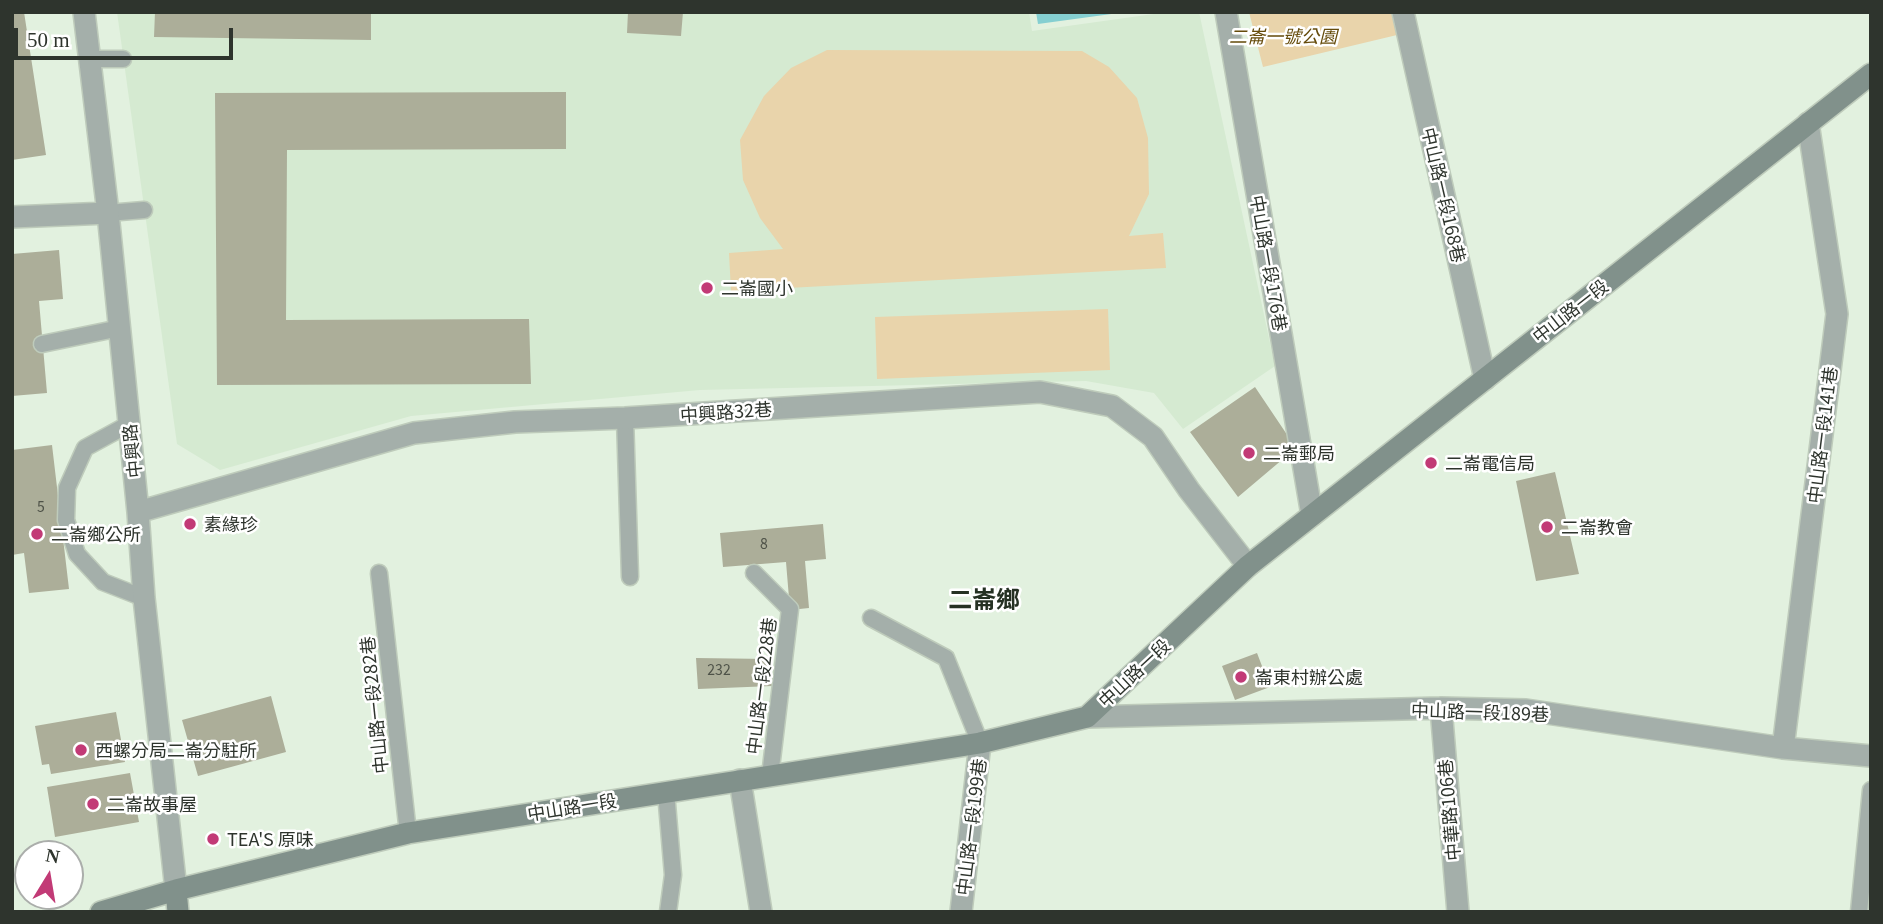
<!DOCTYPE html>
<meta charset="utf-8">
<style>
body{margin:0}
#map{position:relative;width:1883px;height:924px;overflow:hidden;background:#e2f1df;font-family:Georgia,serif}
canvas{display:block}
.frame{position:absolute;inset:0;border:14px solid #2e342d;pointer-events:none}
.north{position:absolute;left:14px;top:840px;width:70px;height:70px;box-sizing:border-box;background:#fff;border:2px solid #abaeab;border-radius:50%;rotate:11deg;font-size:19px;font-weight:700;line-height:28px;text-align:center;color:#2e342d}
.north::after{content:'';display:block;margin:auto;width:24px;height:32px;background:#c23a76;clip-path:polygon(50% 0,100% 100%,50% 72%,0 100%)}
.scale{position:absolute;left:14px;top:28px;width:219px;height:32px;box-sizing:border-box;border:4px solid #2e342d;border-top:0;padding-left:9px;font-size:21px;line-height:24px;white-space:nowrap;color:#2e342d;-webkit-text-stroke:5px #fff;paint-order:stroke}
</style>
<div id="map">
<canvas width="1883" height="924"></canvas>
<div class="frame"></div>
<div class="north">N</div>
<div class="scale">50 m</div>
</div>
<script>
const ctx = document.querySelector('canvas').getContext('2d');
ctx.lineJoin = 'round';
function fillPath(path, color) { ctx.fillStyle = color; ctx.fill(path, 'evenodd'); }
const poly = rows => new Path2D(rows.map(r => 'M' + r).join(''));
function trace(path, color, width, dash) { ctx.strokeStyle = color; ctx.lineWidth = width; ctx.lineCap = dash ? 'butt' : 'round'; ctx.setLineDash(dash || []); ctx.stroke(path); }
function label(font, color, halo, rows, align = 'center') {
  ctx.font = font + ' Georgia,"Noto Sans TC",serif'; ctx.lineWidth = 5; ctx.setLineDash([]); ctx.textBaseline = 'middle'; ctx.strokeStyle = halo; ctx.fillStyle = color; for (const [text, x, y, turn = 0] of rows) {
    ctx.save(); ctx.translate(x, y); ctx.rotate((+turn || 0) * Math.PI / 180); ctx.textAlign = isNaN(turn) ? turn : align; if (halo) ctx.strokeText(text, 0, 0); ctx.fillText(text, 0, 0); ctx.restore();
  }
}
fillPath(poly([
 [117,12,1029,12,1032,31,1168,12,1199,12,1275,366,1183,429,1154,393,1086,381,700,390,411,416,220,470,177,444]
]), '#d5ead1');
fillPath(poly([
 [1249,12,1391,12,1397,35,1263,67],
 [827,50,1082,51,1109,67,1137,98,1148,138,1149,194,1129,236,1163,233,1166,268,731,291,729,253,783,249,760,218,743,180,740,140,764,96,791,68],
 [1108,309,1110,370,877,379,875,317]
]), '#e9d4ab');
fillPath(poly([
 [1036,12,1126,12,1038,24]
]), '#85cfd1');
fillPath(poly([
 [12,12,24,12,46,155,12,160],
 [155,12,371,12,371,40,154,37],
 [628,12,683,12,681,36,627,33],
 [566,92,566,149,287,150,286,320,529,319,531,384,217,385,215,93],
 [59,250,63,299,39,301,47,393,12,396,12,254],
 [1255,387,1296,448,1238,497,1190,432],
 [52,445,69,589,29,593,24,553,12,555,12,450],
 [1555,472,1579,574,1536,581,1516,481],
 [823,524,826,559,805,561,809,608,790,610,786,562,723,567,720,533],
 [1257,653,1270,687,1235,700,1222,666],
 [696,658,769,659,772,686,698,689],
 [271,696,286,752,198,776,182,720],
 [116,712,125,762,51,774,49,764,42,765,35,726],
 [130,773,139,822,55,837,47,787]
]), '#acae99');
const lane = poly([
 [89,59,123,59],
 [108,213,144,210],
 [42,344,120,328],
 [625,418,630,577],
 [129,424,85,448,67,488,66,520,77,554,103,582,144,598],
 [379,573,408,833],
 [754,573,790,609,770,776],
 [871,618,946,658,980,743],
 [666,792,673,875,668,912],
 [1859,912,1871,790]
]);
const street = poly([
 [84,12,108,213,138,512,144,598,176,890],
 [1226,12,1312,515],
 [1403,12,1485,379],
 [12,217,108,213],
 [138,512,414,433,515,422,625,418,1040,392,1112,406,1153,437,1189,490,1248,566],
 [1441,708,1458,912],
 [1087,717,1441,708,1526,710,1783,748,1871,756],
 [1783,748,1837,314,1808,123],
 [740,780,761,912],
 [961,912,980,743]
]);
const secondary = poly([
 [176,890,178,912],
 [101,912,176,890,408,833,980,743,1087,717,1248,566,1871,74]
]);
trace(lane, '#becbbb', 19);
trace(street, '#becbbb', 24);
trace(secondary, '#becbbb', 24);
trace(lane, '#a4afaa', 16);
trace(street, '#a4afaa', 21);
trace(secondary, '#81918b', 21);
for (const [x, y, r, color] of [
 [707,288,7,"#c23a76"],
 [1249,453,7,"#c23a76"],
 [1431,463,7,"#c23a76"],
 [190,524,7,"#c23a76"],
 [1547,527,7,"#c23a76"],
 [37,534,7,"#c23a76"],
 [1241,677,7,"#c23a76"],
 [81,750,7,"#c23a76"],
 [93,804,7,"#c23a76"],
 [213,839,7,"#c23a76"]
]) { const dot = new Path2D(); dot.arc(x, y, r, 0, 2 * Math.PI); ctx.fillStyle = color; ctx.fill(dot); trace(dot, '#fff', 2.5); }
label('14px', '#4e5248', null, [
 ["5",41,507],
 ["8",764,544],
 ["232",719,670]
]);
label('italic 18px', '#654b0b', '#fff', [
 ["二崙一號公園",1283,36]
]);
label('18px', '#2e342d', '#fff', [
 ["中山路一段168巷",1444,195,77],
 ["中山路一段176巷",1269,263,80],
 ["中山路一段",1570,311,-38],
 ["中興路32巷",726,412,-4],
 ["中山路一段141巷",1822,435,-83],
 ["中興路",132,451,-96],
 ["中山路一段",1134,673,-43],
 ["中山路一段228巷",761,686,-83],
 ["中山路一段282巷",374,705,-96],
 ["中山路一段189巷",1480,712,2],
 ["中山路一段",572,807,-9],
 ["中華路106巷",1449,810,-95],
 ["中山路一段199巷",971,827,-83]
]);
label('18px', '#2e342d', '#fff', [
 ["二崙國小",721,288],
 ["二崙郵局",1263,453],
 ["二崙電信局",1445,463],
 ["素緣珍",204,524],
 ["二崙教會",1561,527],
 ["二崙鄉公所",51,534],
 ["崙東村辦公處",1255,677],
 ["西螺分局二崙分駐所",95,750],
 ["二崙故事屋",107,804],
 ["TEA'S 原味",227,839]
], 'left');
label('bold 24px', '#253123', '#fff', [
 ["二崙鄉",984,599]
]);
</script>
